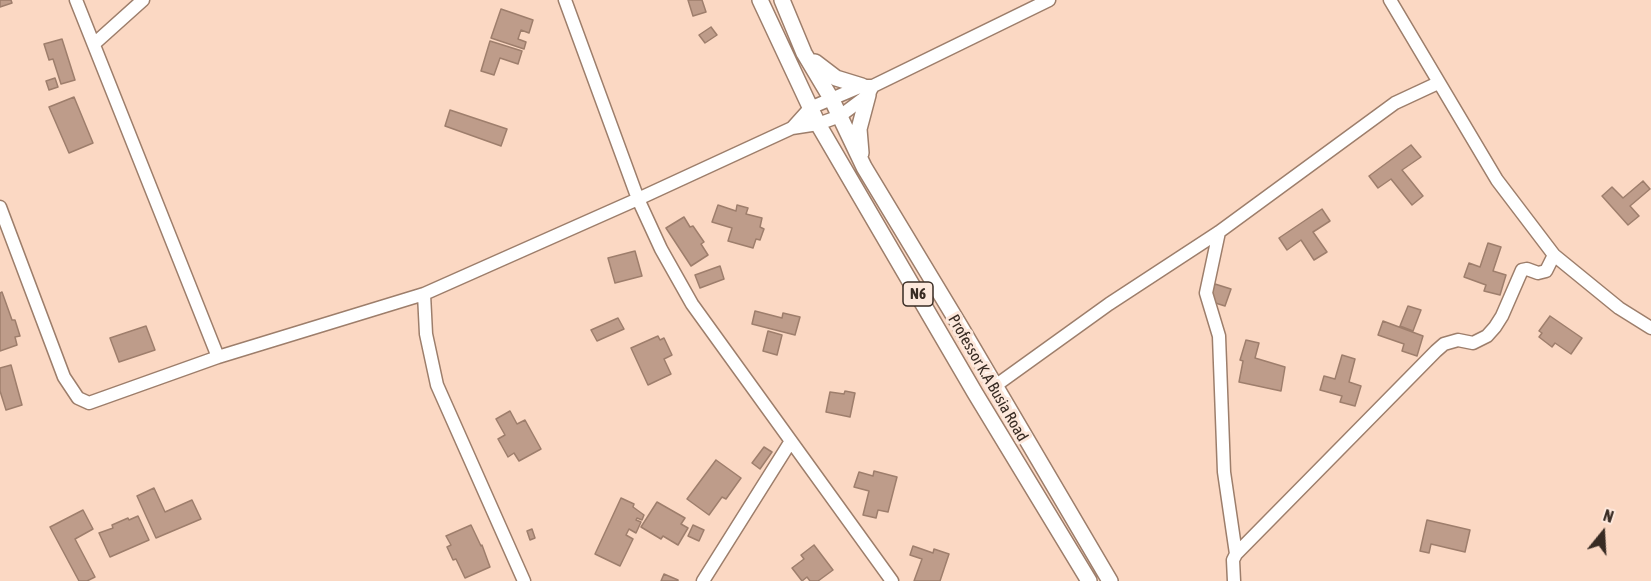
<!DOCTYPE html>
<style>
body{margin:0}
#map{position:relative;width:1651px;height:581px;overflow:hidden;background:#fbd8c3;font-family:"Asap Condensed",sans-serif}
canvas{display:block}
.north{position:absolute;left:1573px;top:503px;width:60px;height:60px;-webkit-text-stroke:4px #fde8dc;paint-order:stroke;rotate:18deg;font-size:16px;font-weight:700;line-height:24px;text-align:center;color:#382b23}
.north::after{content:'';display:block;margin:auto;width:21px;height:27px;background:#382b23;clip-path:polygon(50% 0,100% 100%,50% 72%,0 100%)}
</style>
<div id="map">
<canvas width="1651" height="581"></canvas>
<div class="north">N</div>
</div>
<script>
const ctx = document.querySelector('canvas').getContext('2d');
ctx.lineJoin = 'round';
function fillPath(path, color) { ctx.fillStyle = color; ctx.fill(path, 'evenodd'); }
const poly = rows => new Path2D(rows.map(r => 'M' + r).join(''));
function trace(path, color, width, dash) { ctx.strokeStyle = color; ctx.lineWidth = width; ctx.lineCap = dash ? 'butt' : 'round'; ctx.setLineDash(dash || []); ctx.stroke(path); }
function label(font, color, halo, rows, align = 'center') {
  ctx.font = font + ' "Asap Condensed",sans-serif'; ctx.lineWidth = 6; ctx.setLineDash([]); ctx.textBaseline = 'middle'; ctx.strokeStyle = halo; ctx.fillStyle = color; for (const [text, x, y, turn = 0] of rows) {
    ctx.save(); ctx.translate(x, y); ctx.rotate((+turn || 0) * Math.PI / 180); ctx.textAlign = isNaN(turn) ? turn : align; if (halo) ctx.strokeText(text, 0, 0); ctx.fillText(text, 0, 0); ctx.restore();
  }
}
const building = poly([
 [0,0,11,0,12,3,0,7,0,0],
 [688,0,702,0,706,12,693,16,688,0],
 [501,9,533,20,529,33,521,30,518,39,526,42,524,49,491,38,501,9],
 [711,27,717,35,705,43,699,35,711,27],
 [62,39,75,80,61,84,53,59,49,60,44,44,62,39],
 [490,41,522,51,518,64,500,58,494,75,481,71,490,41],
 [55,78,58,87,49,90,46,81,55,78],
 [74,97,93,143,69,153,49,107,74,97],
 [450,110,507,129,501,146,445,126,450,110],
 [1411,145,1421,157,1402,170,1423,196,1412,205,1391,179,1378,188,1369,176,1411,145],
 [1643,181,1650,189,1630,206,1639,216,1628,225,1602,196,1612,187,1623,198,1643,181],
 [718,205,736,211,737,205,748,208,746,214,762,218,760,227,764,229,760,240,756,239,753,248,728,241,732,228,712,222,718,205],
 [1322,209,1330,221,1313,232,1327,252,1314,260,1301,240,1287,250,1279,238,1322,209],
 [684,217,690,227,693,226,704,242,701,244,708,255,691,266,666,228,684,217],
 [1488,243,1501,247,1493,271,1506,275,1500,295,1484,291,1486,285,1464,277,1469,263,1480,267,1488,243],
 [635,251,642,276,615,283,608,258,635,251],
 [720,266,724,279,700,288,695,275,720,266],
 [1215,284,1231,289,1225,306,1209,301,1215,284],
 [2,292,12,320,15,320,20,336,15,337,17,345,0,351,0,293,2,292],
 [1408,306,1421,310,1413,331,1400,326,1408,306],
 [755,311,782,318,783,313,800,317,795,335,752,324,755,311],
 [1550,316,1582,338,1571,354,1555,343,1552,347,1539,337,1542,333,1539,331,1550,316],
 [618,318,624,329,597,341,591,330,618,318],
 [1383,321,1423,336,1417,356,1402,351,1404,344,1378,335,1383,321],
 [146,326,155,350,119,362,110,338,146,326],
 [768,331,782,335,777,355,763,351,768,331],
 [658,336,660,340,664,338,672,355,664,359,671,374,648,385,631,348,658,336],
 [1246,340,1259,343,1255,358,1285,367,1281,391,1239,382,1243,361,1240,360,1246,340],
 [1342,355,1355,359,1349,382,1361,386,1355,406,1340,402,1342,396,1320,390,1324,376,1335,379,1342,355],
 [11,365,22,405,6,410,0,391,0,368,11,365],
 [845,391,855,393,850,417,826,412,830,392,844,394,845,391],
 [510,411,517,424,525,420,541,449,519,461,514,453,508,457,498,439,505,435,496,419,510,411],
 [764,447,772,452,760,469,752,463,764,447],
 [716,460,741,478,726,499,722,497,709,515,687,499,716,460],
 [874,471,897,477,888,512,878,510,876,518,863,515,869,491,854,487,859,472,873,476,874,471],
 [154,488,165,512,192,500,201,519,156,538,137,496,154,488],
 [621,498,634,504,633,507,644,515,642,520,637,518,636,520,641,522,636,533,629,529,626,535,633,539,620,566,595,554,621,498],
 [657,502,685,518,681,524,688,528,678,545,663,536,661,539,641,527,657,502],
 [83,510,93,529,75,539,95,577,87,581,79,581,50,527,83,510],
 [138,516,149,540,110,557,99,533,113,528,112,525,128,518,129,520,138,516],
 [1427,520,1470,530,1465,552,1431,544,1429,553,1420,551,1427,520],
 [471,525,481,546,482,545,490,567,465,578,456,559,453,560,447,547,451,545,446,536,471,525],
 [693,525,704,530,699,541,688,536,693,525],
 [532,529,535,538,530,540,527,531,532,529],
 [814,545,833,570,818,581,810,581,807,577,802,581,792,568,804,559,801,555,814,545],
 [913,546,933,553,934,549,949,554,940,581,914,581,922,559,910,555,913,546],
 [664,574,678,580,678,581,661,581,664,574]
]);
fillPath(building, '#be9c8a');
trace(building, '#9e7e6c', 1.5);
const minor = poly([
 [76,0,218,357],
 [1390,0,1497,180,1554,255,1619,308,1651,328],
 [94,44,143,0],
 [873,86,868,95,840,116,818,124,792,128,638,199,661,249,692,304,892,581],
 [792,128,810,108,862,86,873,86,1049,0],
 [0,207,64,377,78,398,89,403,218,357,424,294],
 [1219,232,1206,293,1219,336,1224,472,1236,554],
 [995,386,1109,304,1219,232,1395,103,1438,83],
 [524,581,437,385,426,334,424,294,638,199,565,0],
 [703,581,791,441],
 [1234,581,1233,560,1236,554,1436,351,1444,344,1458,340,1473,343,1487,336,1495,327,1502,316,1522,270,1527,269,1538,273,1546,271,1554,255]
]);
const major = poly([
 [760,0,818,124,975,393,1089,581],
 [782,0,804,53,832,100,864,167,960,326,1110,581],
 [815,62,836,78,862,86],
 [861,153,859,129,868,95]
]);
trace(minor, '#9d7e6b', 15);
trace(major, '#9d7e6b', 18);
trace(minor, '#fff', 12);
trace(major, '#fff', 15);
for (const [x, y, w] of [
 [918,294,30]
]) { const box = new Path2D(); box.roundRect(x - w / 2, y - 12, w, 24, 4.5); ctx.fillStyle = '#fde8dc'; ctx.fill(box); trace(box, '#382b23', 1.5); }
label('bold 15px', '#382b23', null, [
 ["N6",918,294]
]);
label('16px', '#382b23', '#fde8dc', [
 ["Professor K.A Busia Road",988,378,60]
]);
</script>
